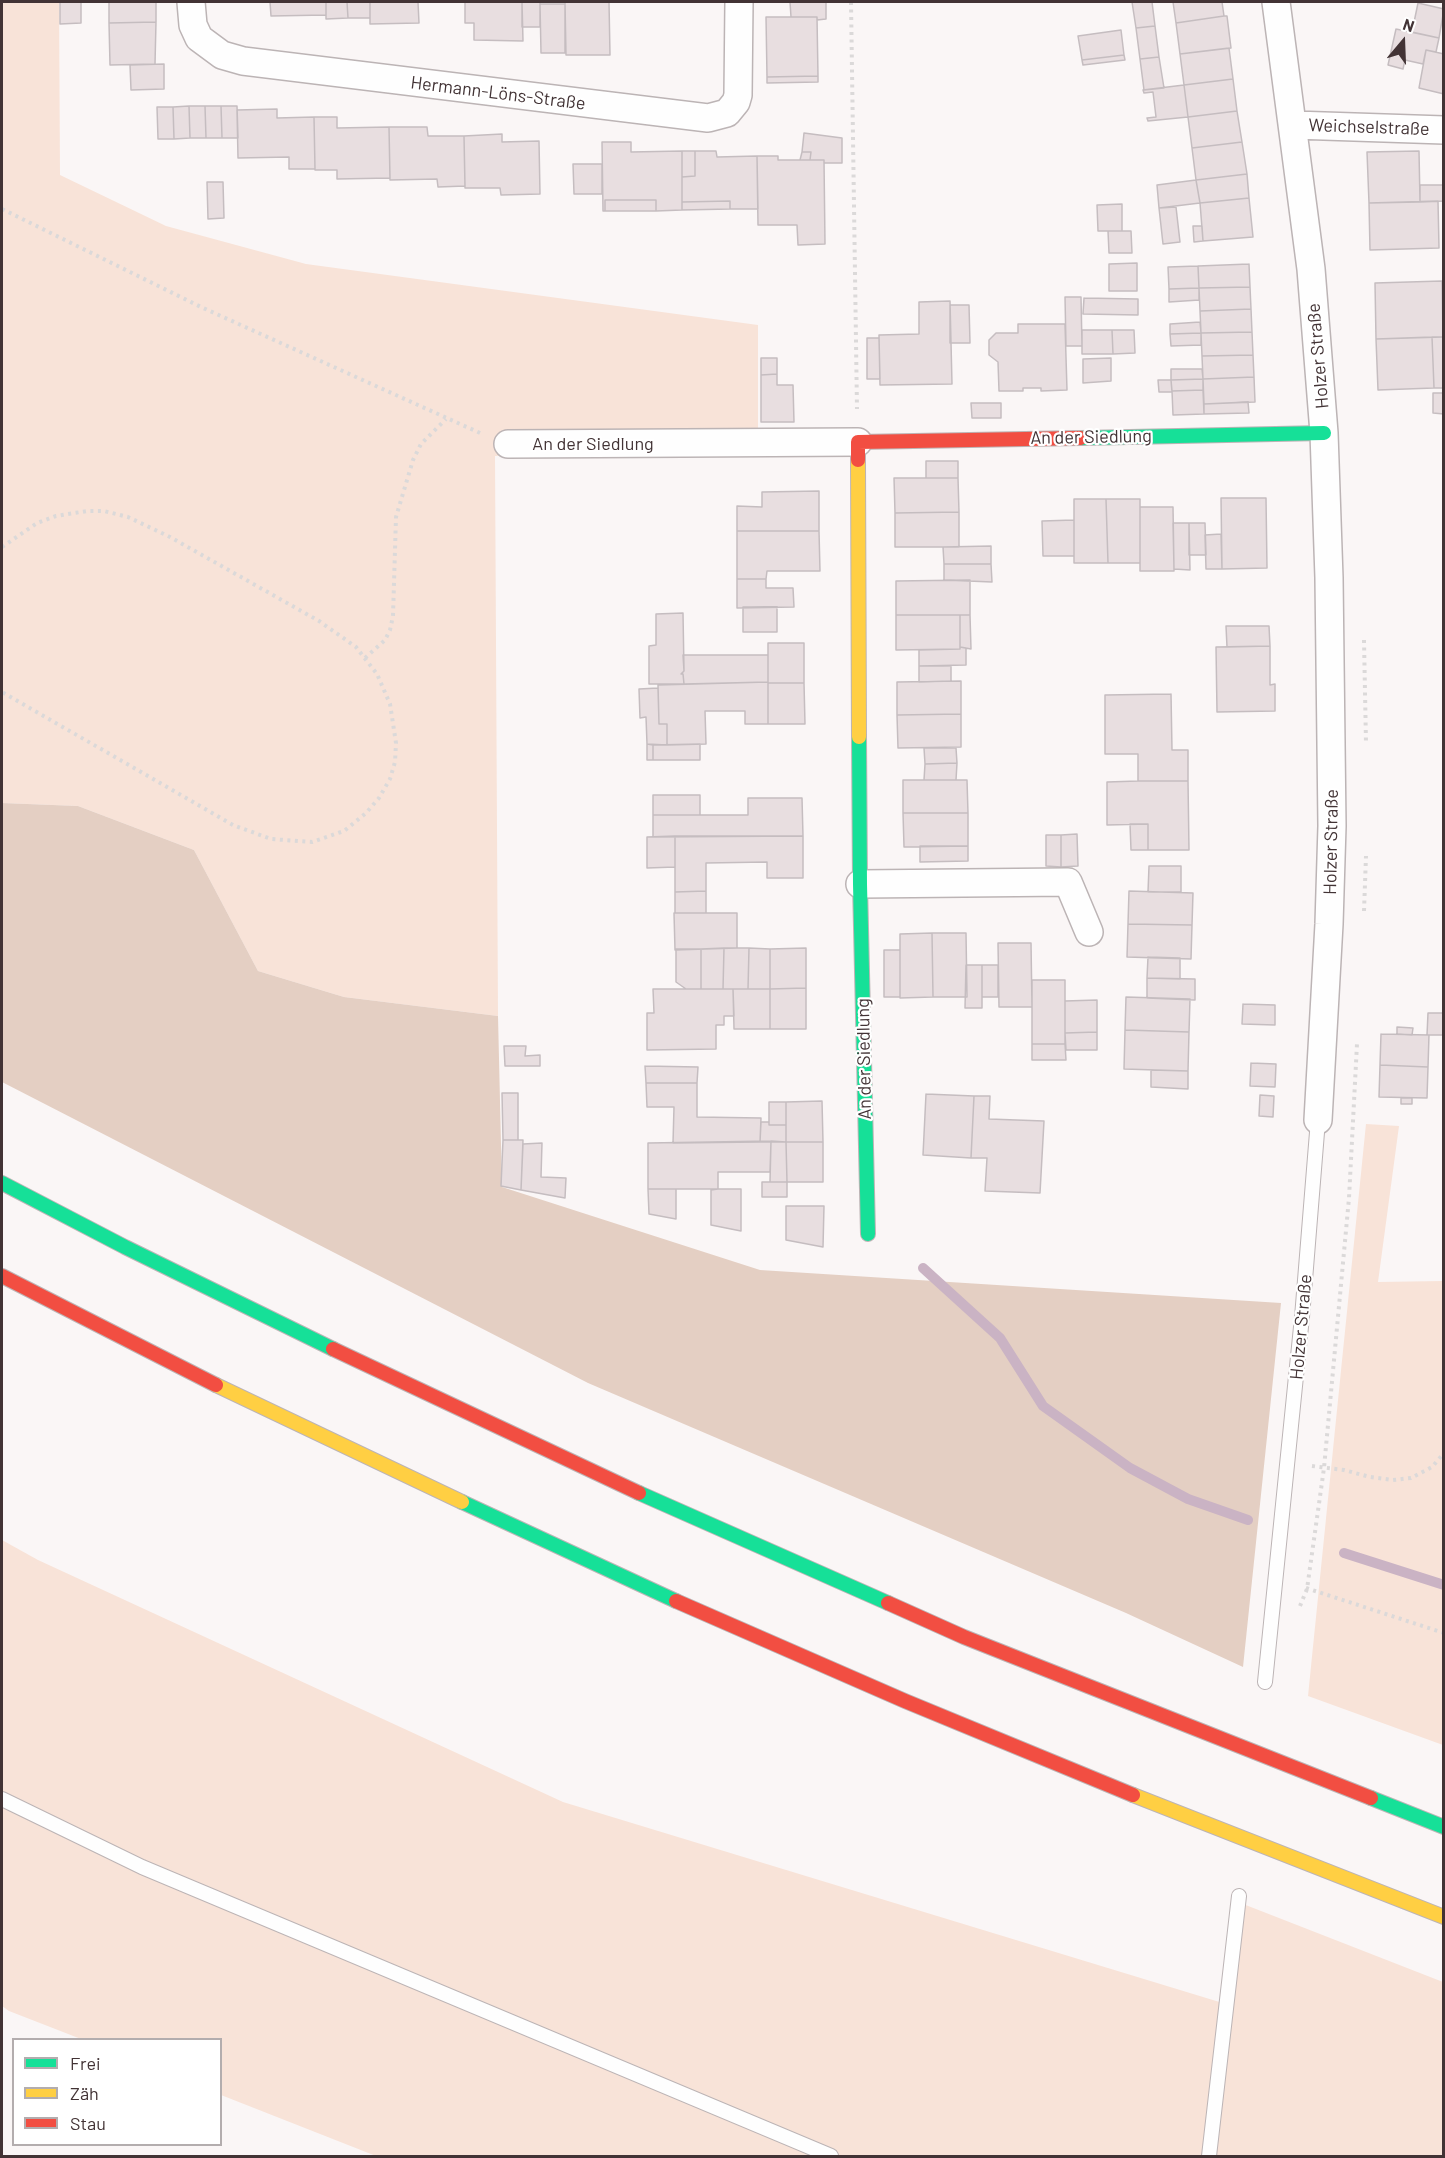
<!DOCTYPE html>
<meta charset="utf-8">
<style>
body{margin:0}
#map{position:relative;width:1445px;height:2158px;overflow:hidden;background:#faf6f6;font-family:Barlow,sans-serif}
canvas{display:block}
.frame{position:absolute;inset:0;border:3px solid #423335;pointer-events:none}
.legend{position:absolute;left:12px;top:2038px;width:210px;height:108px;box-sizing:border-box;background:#fff;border:2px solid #b3adae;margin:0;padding:8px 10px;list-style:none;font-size:18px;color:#423335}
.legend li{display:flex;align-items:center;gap:12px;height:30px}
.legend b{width:30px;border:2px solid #b3adae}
.north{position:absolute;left:1373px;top:12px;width:60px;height:60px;-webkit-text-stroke:4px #fff;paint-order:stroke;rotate:19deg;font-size:16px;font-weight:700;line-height:24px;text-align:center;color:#423335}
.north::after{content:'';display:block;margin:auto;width:21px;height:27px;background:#423335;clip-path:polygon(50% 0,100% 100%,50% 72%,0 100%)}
</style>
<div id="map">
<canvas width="1445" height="2158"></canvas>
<div class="frame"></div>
<ul class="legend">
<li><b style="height:8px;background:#16e098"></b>Frei</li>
<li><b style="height:8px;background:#ffcf43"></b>Zäh</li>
<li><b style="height:8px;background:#f24e42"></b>Stau</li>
</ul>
<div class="north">N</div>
</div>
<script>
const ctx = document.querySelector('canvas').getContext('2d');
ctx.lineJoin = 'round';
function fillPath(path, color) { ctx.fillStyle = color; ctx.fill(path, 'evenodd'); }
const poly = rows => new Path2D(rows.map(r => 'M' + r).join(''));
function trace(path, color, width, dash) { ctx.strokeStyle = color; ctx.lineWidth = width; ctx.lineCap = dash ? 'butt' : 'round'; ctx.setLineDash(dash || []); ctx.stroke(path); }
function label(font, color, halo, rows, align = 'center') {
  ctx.font = font + ' Barlow,sans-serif'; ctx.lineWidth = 4.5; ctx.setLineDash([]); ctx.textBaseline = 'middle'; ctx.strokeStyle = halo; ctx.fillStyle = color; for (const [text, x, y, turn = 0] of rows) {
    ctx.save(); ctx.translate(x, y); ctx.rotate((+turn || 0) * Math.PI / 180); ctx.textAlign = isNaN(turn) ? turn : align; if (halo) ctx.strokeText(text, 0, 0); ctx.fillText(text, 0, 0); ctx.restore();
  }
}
fillPath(poly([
 [2,2,59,2,60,175,166,226,306,264,758,325,758,428,559,432,560,454,495,456,498,1016,344,997,258,971,194,850,78,806,2,803],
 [1366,1124,1399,1126,1378,1282,1443,1281,1443,1745,1308,1696],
 [2,1540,38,1560,563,1802,1226,2004,1238,1902,1443,1982,1443,2156,376,2156,221,2095,220,2040,81,2039,9,2011,2,2006]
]), '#f8e3d8');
fillPath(poly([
 [2,803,78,806,194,850,258,971,344,997,498,1016,502,1187,760,1270,1281,1303,1243,1667,1126,1613,588,1383,2,1082]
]), '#e4cfc3');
trace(poly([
 [923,1268,1000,1338,1043,1406,1130,1468,1188,1499,1248,1520],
 [1344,1553,1444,1585]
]), '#cab3c4', 10);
const building = poly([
 [60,2,81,2,81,23,60,24,60,2],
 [109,2,156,2,156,22,109,23,109,2],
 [270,2,326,2,326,15,271,16,270,2],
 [326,2,347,2,348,18,326,19,326,2],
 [347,2,370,2,370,18,348,18,347,2],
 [370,2,418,2,419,23,370,24,370,2],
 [465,2,522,2,523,41,474,40,474,23,465,23,465,2],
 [522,2,540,2,540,27,522,27,522,2],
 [565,2,609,2,610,55,566,55,565,2],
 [790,2,826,2,826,19,817,20,817,17,791,17,790,2],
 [1132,2,1152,2,1155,26,1136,28,1132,2],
 [1173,2,1222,2,1224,16,1176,23,1173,2],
 [1418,3,1444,9,1439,38,1412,32,1418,3],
 [540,4,565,4,565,53,541,53,540,4],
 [1224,16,1227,16,1231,48,1180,54,1176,23,1224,16],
 [766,17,817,17,818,76,767,77,766,17],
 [156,22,155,64,110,65,109,23,156,22],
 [1155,26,1159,57,1140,59,1136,28,1155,26],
 [1396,29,1439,38,1436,52,1426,50,1423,64,1405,60,1403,69,1388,65,1396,29],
 [1121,30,1124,55,1082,60,1078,36,1121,30],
 [1229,48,1233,79,1184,85,1180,54,1229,48],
 [1426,50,1444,54,1444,94,1419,88,1426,50],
 [1124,55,1125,60,1083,65,1082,60,1124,55],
 [1159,57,1164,88,1144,90,1140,59,1159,57],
 [164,64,164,89,131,90,130,65,164,64],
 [818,76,818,82,767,83,767,77,818,76],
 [1233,79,1237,111,1188,117,1184,85,1233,79],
 [1184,85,1188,117,1148,121,1147,118,1156,117,1153,92,1144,93,1143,90,1184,85],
 [189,106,205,106,206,138,190,138,189,106],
 [189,106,190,138,174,139,173,107,189,106],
 [205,106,221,106,222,138,206,138,205,106],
 [221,106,237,106,238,138,222,138,221,106],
 [157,107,173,107,174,139,158,139,157,107],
 [277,109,277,118,314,117,315,169,289,169,289,157,238,158,237,110,277,109],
 [1237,111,1242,142,1192,148,1188,117,1237,111],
 [314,117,337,117,337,128,389,127,390,178,337,179,337,170,315,170,314,117],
 [389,127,427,127,428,136,464,136,465,186,438,187,437,179,390,180,389,127],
 [804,133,842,138,842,163,824,163,824,160,810,160,811,152,802,152,804,133],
 [502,134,502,142,539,141,540,194,501,195,500,188,465,188,464,136,502,134],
 [602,142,631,142,631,152,682,151,682,210,656,211,656,200,605,200,605,211,603,211,602,142],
 [1242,142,1247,174,1196,180,1192,148,1242,142],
 [682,151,695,151,695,176,682,177,682,151],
 [695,151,716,151,717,157,757,156,758,209,730,209,730,201,682,202,682,177,695,176,695,151],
 [1419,151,1420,202,1369,203,1367,152,1419,151],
 [802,152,811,152,810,160,800,160,802,152],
 [757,156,778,156,778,160,824,160,825,244,798,245,797,225,758,225,757,156],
 [573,164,602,164,602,194,574,194,573,164],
 [1247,174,1249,198,1200,203,1196,180,1247,174],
 [1196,180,1200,203,1159,208,1157,185,1196,180],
 [207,182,223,182,224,218,208,219,207,182],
 [1420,185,1444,185,1444,201,1420,202,1420,185],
 [1249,198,1253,237,1203,241,1200,203,1249,198],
 [605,200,656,200,656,211,605,211,605,200],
 [730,201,730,209,682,210,682,202,730,201],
 [1438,201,1439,248,1370,250,1369,203,1438,201],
 [1122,204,1122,231,1098,231,1097,205,1122,204],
 [1176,207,1180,242,1163,244,1159,208,1176,207],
 [1193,226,1202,226,1203,241,1194,242,1193,226],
 [1108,231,1131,231,1132,253,1109,253,1108,231],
 [1137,263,1137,291,1109,291,1109,264,1137,263],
 [1249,264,1250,287,1199,288,1198,266,1249,264],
 [1198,266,1199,288,1169,289,1168,267,1198,266],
 [1442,281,1443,337,1376,339,1375,283,1442,281],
 [1250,287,1251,309,1200,311,1199,288,1250,287],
 [1199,288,1199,300,1169,302,1169,289,1199,288],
 [1065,297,1081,297,1082,346,1066,346,1065,297],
 [1084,298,1138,299,1138,315,1083,314,1084,298],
 [950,301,952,384,880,385,879,335,919,334,919,302,950,301],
 [950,305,969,305,970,343,950,343,950,305],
 [1251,309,1252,332,1201,333,1200,311,1251,309],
 [1200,322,1201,333,1170,334,1170,324,1200,322],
 [1018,324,1065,324,1067,390,1041,391,1041,388,1023,388,1023,391,999,391,998,362,989,355,989,340,996,333,1018,333,1018,324],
 [1082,330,1112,330,1113,354,1082,354,1082,330],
 [1112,330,1134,330,1135,353,1113,354,1112,330],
 [1252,332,1253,355,1202,356,1201,333,1252,332],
 [1201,333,1201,345,1171,346,1170,334,1201,333],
 [1432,337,1434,388,1378,390,1376,339,1432,337],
 [1432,337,1444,337,1444,388,1434,388,1432,337],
 [867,338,879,338,880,379,867,379,867,338],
 [1253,355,1254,377,1203,379,1202,356,1253,355],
 [761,358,777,358,777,374,761,375,761,358],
 [1111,358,1111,381,1083,383,1083,359,1111,358],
 [1171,369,1202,369,1203,379,1171,380,1171,369],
 [777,374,777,385,793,385,794,422,761,422,761,375,777,374],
 [1254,377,1255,402,1204,404,1203,379,1254,377],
 [1203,379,1203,390,1172,391,1171,380,1203,379],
 [1158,380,1171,380,1172,392,1159,392,1158,380],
 [1203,390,1204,414,1173,415,1172,391,1203,390],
 [1433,393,1444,393,1444,414,1433,413,1433,393],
 [1248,402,1249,413,1204,414,1204,404,1248,402],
 [971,403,1001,403,1001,418,972,418,971,403],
 [926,461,958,461,958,478,926,478,926,461],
 [894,478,958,478,959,512,895,513,894,478],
 [819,491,819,531,737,531,737,506,762,507,762,492,819,491],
 [1221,498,1266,498,1267,568,1222,569,1221,498],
 [1074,499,1106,499,1108,563,1074,563,1074,499],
 [1106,499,1140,499,1140,563,1108,563,1106,499],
 [1140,507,1173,507,1174,571,1140,571,1140,507],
 [959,512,959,547,895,547,895,513,959,512],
 [1074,520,1074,556,1043,556,1042,521,1074,520],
 [1173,523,1189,523,1190,570,1174,569,1173,523],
 [1189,523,1205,523,1206,555,1189,555,1189,523],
 [737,531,819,531,820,571,767,571,766,579,737,579,737,531],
 [1221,534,1222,569,1206,569,1205,535,1221,534],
 [991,546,991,564,944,564,943,547,991,546],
 [944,564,991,564,992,582,944,580,944,564],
 [737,579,766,579,766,588,793,588,794,607,737,608,737,579],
 [970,580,970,615,896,615,896,581,970,580],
 [743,607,777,607,777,632,743,632,743,607],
 [683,613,684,671,681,674,683,674,684,684,649,684,649,646,656,645,656,614,683,613],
 [896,615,960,615,960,649,896,650,896,615],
 [960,615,970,615,971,649,960,647,960,615],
 [1226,626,1269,626,1270,646,1227,647,1226,626],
 [768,643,804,643,804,683,768,683,768,643],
 [1270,646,1270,685,1275,684,1275,711,1217,712,1216,647,1270,646],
 [960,647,966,648,966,665,919,666,919,650,960,649,960,647],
 [683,655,768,655,768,682,684,684,683,674,681,674,684,671,683,655],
 [919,666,951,666,951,681,919,682,919,666],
 [961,681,961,714,897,715,897,682,961,681],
 [768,682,768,724,745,724,745,711,705,711,706,744,667,745,667,724,659,724,658,685,768,682],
 [768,683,804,683,805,724,768,724,768,683],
 [658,688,659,724,667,724,667,745,647,744,646,717,640,718,639,689,658,688],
 [1171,694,1172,750,1188,750,1188,781,1138,781,1138,754,1105,754,1105,695,1171,694],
 [961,714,961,747,898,748,897,715,961,714],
 [647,744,653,745,653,760,647,760,647,744],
 [700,744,700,760,653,760,653,745,700,744],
 [924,748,956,748,957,763,925,764,924,748],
 [957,763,956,780,924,780,925,764,957,763],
 [903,780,967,780,968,813,903,813,903,780],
 [1138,781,1188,781,1189,850,1148,850,1148,824,1107,825,1107,782,1138,781],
 [653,795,700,795,700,815,653,815,653,795],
 [748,798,802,798,803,836,653,837,653,815,748,815,748,798],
 [903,813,968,813,968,846,904,847,903,813],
 [1130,824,1148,824,1148,850,1131,850,1130,824],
 [1077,834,1078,866,1061,867,1061,835,1077,834],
 [1046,835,1061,835,1061,867,1046,866,1046,835],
 [675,836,675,867,647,868,647,837,675,836],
 [675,836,803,836,803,878,767,878,767,862,706,863,706,891,675,892,675,836],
 [920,846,968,846,968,861,920,862,920,846],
 [1149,866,1181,866,1181,892,1148,892,1149,866],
 [706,891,706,913,675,913,675,892,706,891],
 [1129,891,1193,893,1192,925,1128,924,1129,891],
 [674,913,737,913,737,948,675,950,674,913],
 [1128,924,1192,925,1191,959,1127,957,1128,924],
 [932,933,933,997,900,998,900,934,932,933],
 [932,933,966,933,967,997,933,997,932,933],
 [998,943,1031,943,1032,1007,999,1007,998,943],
 [724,948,723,989,701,989,701,949,724,948],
 [724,948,749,948,748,989,723,989,724,948],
 [749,948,770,949,770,989,748,989,749,948],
 [806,948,806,988,770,989,770,949,806,948],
 [676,949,701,949,701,989,686,989,676,982,676,949],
 [884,950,900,950,900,997,884,997,884,950],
 [1148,957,1180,958,1180,979,1147,978,1148,957],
 [966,965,982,965,982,1008,965,1008,966,965],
 [982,965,998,965,998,997,982,997,982,965],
 [1147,978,1195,979,1195,1000,1147,998,1147,978],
 [1032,980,1065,980,1065,1044,1032,1044,1032,980],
 [806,988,806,1029,770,1029,770,989,806,988],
 [653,989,733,989,734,1016,724,1016,724,1025,716,1025,716,1049,647,1050,647,1013,654,1013,653,989],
 [733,989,770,989,770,1029,734,1029,733,989],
 [1126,997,1190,999,1189,1032,1125,1030,1126,997],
 [1097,1000,1097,1032,1065,1033,1065,1001,1097,1000],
 [1243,1004,1275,1005,1275,1025,1242,1024,1243,1004],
 [1428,1013,1444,1013,1444,1035,1427,1035,1428,1013],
 [1397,1027,1413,1028,1412,1035,1397,1034,1397,1027],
 [1125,1030,1189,1032,1188,1071,1124,1069,1125,1030],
 [1097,1032,1097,1050,1066,1050,1065,1033,1097,1032],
 [1381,1034,1429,1035,1428,1067,1380,1065,1381,1034],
 [1032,1044,1065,1044,1066,1060,1032,1060,1032,1044],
 [504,1046,526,1046,525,1056,540,1055,540,1066,505,1066,504,1046],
 [1251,1063,1276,1064,1275,1087,1250,1086,1251,1063],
 [1380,1065,1428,1067,1427,1098,1379,1097,1380,1065],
 [645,1066,698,1067,697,1083,646,1083,645,1066],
 [1151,1070,1188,1071,1188,1089,1151,1087,1151,1070],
 [646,1083,697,1083,697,1117,761,1118,760,1142,673,1143,674,1107,647,1107,646,1083],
 [502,1093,518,1093,518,1140,503,1140,502,1093],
 [926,1094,974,1096,971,1158,923,1155,926,1094],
 [1260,1095,1274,1096,1273,1117,1259,1116,1260,1095],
 [974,1096,990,1096,989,1119,1044,1121,1040,1193,985,1191,987,1158,971,1158,974,1096],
 [1401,1098,1412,1098,1412,1104,1401,1104,1401,1098],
 [822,1101,823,1142,786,1142,786,1102,822,1101],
 [769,1102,786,1102,786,1125,769,1125,769,1102],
 [761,1122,769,1122,769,1125,786,1125,786,1142,760,1142,761,1122],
 [503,1140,523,1140,521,1190,501,1186,503,1140],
 [771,1141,770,1172,718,1172,718,1189,648,1189,648,1143,771,1141],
 [771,1141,786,1142,787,1182,770,1182,771,1141],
 [786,1142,823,1142,823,1182,787,1182,786,1142],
 [542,1143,541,1177,566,1178,565,1198,521,1190,523,1144,542,1143],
 [762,1182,787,1182,787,1197,762,1197,762,1182],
 [648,1189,676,1189,676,1219,649,1214,648,1189],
 [718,1189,741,1189,741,1231,711,1225,711,1190,718,1189],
 [786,1206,824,1206,823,1247,786,1240,786,1206]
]);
fillPath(building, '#e8dee0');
trace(building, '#c5bdc0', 1.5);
const lane = poly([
 [1265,1682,1302,1317,1318,1120],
 [2,1799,142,1867,831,2156],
 [1209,2156,1239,1896]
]);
const street = poly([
 [191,2,193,25,199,38,222,55,243,61,708,118,727,113,736,102,738,95,739,2],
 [1276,2,1311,269,1324,433,1329,578,1332,826,1329,924,1318,1120],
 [1294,125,1444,130],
 [508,444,858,442],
 [860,884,1068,882,1089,932]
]);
const fast = poly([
 [1081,438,1324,433],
 [859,737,860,884,868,1234],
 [2,1183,125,1247,333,1349],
 [639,1493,888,1603],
 [462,1502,676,1601],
 [1371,1798,1444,1827]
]);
const slow = poly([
 [858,460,859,737],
 [216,1385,462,1502],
 [1133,1795,1444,1917]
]);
const jam = poly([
 [858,460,858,442,1081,438],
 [2,1276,216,1385],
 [333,1349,639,1493],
 [676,1601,905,1701,1133,1795],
 [888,1603,964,1637,1371,1798]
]);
trace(lane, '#bcb4b5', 16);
trace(street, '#bcb4b5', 30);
trace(fast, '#bcb4b5', 16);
trace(slow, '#bcb4b5', 16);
trace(jam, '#bcb4b5', 16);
trace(poly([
 [851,2,857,409],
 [2,209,201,307,480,433],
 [2,547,37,523,56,516,87,511,104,511,128,517,170,537,319,621,356,647,377,674,390,704,396,743,395,762,390,779,379,798,366,813,344,831,312,842,271,839,233,825,2,692],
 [1364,640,1366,743],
 [365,658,385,640,390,630,393,616,396,517,413,460,421,444,446,419],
 [1364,911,1366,856],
 [1312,1466,1344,1470,1370,1477,1393,1480,1411,1478,1432,1467,1444,1453],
 [1306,1588,1444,1633],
 [1300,1606,1307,1589,1324,1468,1349,1198,1357,1044]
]), '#dbd9d9', 4, [3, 4.5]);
trace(lane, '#fefefe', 14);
trace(street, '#fefefe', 27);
trace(fast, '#16e098', 14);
trace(slow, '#ffcf43', 14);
trace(jam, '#f24e42', 14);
label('18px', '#423335', '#fff', [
 ["Hermann-Löns-Straße",498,93,7],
 ["Weichselstraße",1369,127,2],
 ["Holzer Straße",1318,356,-95],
 ["An der Siedlung",1091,437,-1],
 ["An der Siedlung",593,444],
 ["Holzer Straße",1331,842,-89],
 ["An der Siedlung",864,1059,-91],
 ["Holzer Straße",1301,1327,-85]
]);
</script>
